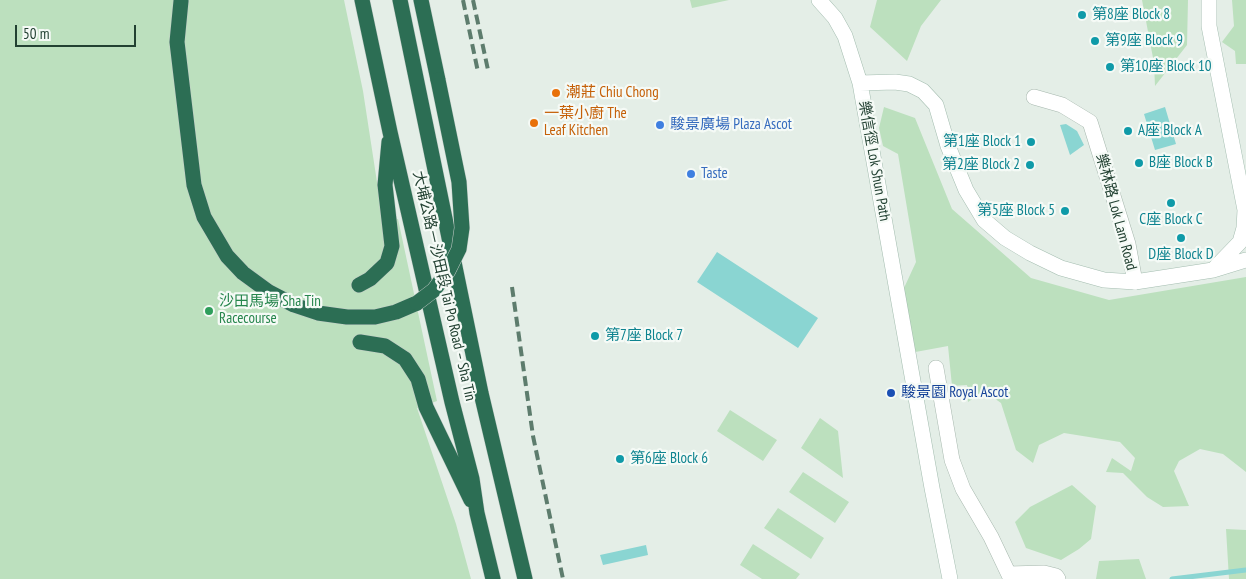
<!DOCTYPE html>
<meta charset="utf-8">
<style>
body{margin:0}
#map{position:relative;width:1246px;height:579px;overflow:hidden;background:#e4eee7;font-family:"PT Sans Narrow",sans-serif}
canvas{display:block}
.scale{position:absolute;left:15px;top:25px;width:121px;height:22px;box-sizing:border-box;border:2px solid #224132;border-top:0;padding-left:6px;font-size:15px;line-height:18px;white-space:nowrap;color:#224132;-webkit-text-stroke:4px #f5faf6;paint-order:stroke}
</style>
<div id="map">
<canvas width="1246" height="579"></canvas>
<div class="scale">50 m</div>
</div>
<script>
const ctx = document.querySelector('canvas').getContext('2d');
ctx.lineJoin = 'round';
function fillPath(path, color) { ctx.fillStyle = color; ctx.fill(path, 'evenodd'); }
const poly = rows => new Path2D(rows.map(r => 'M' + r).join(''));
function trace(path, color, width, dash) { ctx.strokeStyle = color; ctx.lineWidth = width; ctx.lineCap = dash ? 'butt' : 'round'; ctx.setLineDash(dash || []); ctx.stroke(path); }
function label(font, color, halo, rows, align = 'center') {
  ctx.font = font + ' "PT Sans Narrow","Noto Sans TC",sans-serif'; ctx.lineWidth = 4.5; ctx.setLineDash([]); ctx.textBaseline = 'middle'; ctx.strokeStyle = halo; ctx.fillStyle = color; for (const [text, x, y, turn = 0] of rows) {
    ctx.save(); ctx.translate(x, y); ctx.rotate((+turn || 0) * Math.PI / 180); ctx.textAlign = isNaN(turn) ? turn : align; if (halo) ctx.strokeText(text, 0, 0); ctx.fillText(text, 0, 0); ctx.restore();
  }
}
fillPath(poly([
 [0,0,344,0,363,91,383,221,398,219,437,401,417,408,456,524,471,579,0,579],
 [690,0,729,0,692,8],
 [877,0,941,0,921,26,907,61,870,27],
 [1142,0,1188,0,1187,45,1155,86,1154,63],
 [1232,0,1246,0,1246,64,1236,64,1235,51,1222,42,1234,26],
 [884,107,915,118,952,209,1031,278,1109,300,1246,277,1246,472,1223,454,1200,449,1179,461,1174,471,1189,506,1163,507,1147,497,1123,473,1106,472,1112,458,1131,471,1135,458,1120,442,1064,433,1039,445,1033,463,1016,450,1001,403,984,391,968,402,967,385,952,386,948,346,910,353,898,301,916,262,898,154,883,146,879,128],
 [730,410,777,440,763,461,717,431],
 [820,418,838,431,843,478,801,448],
 [803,472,849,502,835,523,789,492],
 [1072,485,1096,506,1091,539,1079,549,1061,560,1026,548,1015,522,1030,507],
 [778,508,824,538,811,559,764,528],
 [1226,529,1246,530,1246,579,1229,579],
 [753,544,800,574,796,579,762,579,740,565],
 [1139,559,1146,579,1096,579,1099,561]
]), '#bce0be');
fillPath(poly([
 [1165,107,1176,144,1155,150,1144,114],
 [1066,124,1077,131,1084,145,1070,155,1060,125],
 [717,252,818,318,798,348,697,282],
 [646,545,648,555,603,565,600,555]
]), '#8ad5d2');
trace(poly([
 [1172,579,1246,570]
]), '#8ad5d2', 5);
const street = poly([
 [1034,97,1062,105,1090,122,1128,244,1135,282],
 [936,368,952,460,963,489,991,537,1011,579],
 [1009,574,1044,573,1056,576,1058,579]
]);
const secondary = poly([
 [819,0,835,18,845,36,860,83,932,488,950,579],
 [1209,0,1209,26,1245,210,1244,228,1240,242,1214,269],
 [860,83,895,82,909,84,923,91,936,105,948,146,966,190,984,220,1005,238,1030,253,1061,268,1104,280,1135,282,1213,270,1246,260]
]);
const highway = poly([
 [362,0,390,132,452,402,472,479,477,513,493,579],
 [400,0,481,393,525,579],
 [421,0,438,80],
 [181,1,177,42,194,185,204,217,227,256,243,273,269,292,294,305,318,313,347,317,375,317,396,312,417,303],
 [359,285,370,279,387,263,392,246,385,185,389,142],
 [360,342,385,346,405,359,418,379,426,407,471,500]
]);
trace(street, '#a6b7ad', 16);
trace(secondary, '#a4bdb0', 16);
trace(highway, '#c1cac6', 16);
trace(street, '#fff', 15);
trace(secondary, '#fff', 15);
trace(highway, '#2c6e54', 15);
trace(poly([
 [463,0,478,72],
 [473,0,488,70],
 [512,287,533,436,563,579]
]), '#5d7c6d', 4, [10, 5]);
const highwayBridge = poly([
 [417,303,434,290,448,271,459,249,462,228,459,182,438,80]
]);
trace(highwayBridge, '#c1cac6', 16, []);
trace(highwayBridge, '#2c6e54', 15);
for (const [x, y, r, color] of [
 [1082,15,5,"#0f9aa8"],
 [1095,41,5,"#0f9aa8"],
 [1110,67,5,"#0f9aa8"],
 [556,93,5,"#e8710a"],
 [534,123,5,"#e8710a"],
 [660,125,5,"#3f7fe0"],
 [1128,131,5,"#0f9aa8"],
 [1031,142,5,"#0f9aa8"],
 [1139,163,5,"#0f9aa8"],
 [1030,165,5,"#0f9aa8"],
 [691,174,5,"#3f7fe0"],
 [1171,203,5,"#0f9aa8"],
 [1065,211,5,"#0f9aa8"],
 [1181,238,5,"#0f9aa8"],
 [209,311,5,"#2e9e5b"],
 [595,336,5,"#0f9aa8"],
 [891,393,5,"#1a4fb4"],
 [620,459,5,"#0f9aa8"]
]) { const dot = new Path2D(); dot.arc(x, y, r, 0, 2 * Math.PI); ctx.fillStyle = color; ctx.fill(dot); trace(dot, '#f5faf6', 2); }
label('15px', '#0d838f', '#f5faf6', [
 ["第8座 Block 8",1092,15],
 ["第9座 Block 9",1105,41],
 ["第10座 Block 10",1120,67],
 ["A座 Block A",1138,131],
 ["第1座 Block 1",1021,142,"right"],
 ["B座 Block B",1149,163],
 ["第2座 Block 2",1020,165,"right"],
 ["第5座 Block 5",1055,211,"right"],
 ["C座 Block C",1171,220,"center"],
 ["D座 Block D",1181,255,"center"],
 ["第7座 Block 7",605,336],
 ["第6座 Block 6",630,459]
], 'left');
label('15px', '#c56008', '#f5faf6', [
 ["潮莊 Chiu Chong",566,93],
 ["一葉小廚 The",544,114],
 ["Leaf Kitchen",544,131]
], 'left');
label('15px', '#366cbe', '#f5faf6', [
 ["駿景廣場 Plaza Ascot",670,125],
 ["Taste",701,174]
], 'left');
label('15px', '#224132', '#f5faf6', [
 ["樂信徑 Lok Shun Path",874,161,80],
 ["樂林路 Lok Lam Road",1116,212,75],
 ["大埔公路－沙田段 Tai Po Road – Sha Tin",444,286,77]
]);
label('15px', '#27864d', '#f5faf6', [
 ["沙田馬場 Sha Tin",219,302],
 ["Racecourse",219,319]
], 'left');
label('15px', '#164399', '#f5faf6', [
 ["駿景園 Royal Ascot",901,393]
], 'left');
</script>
